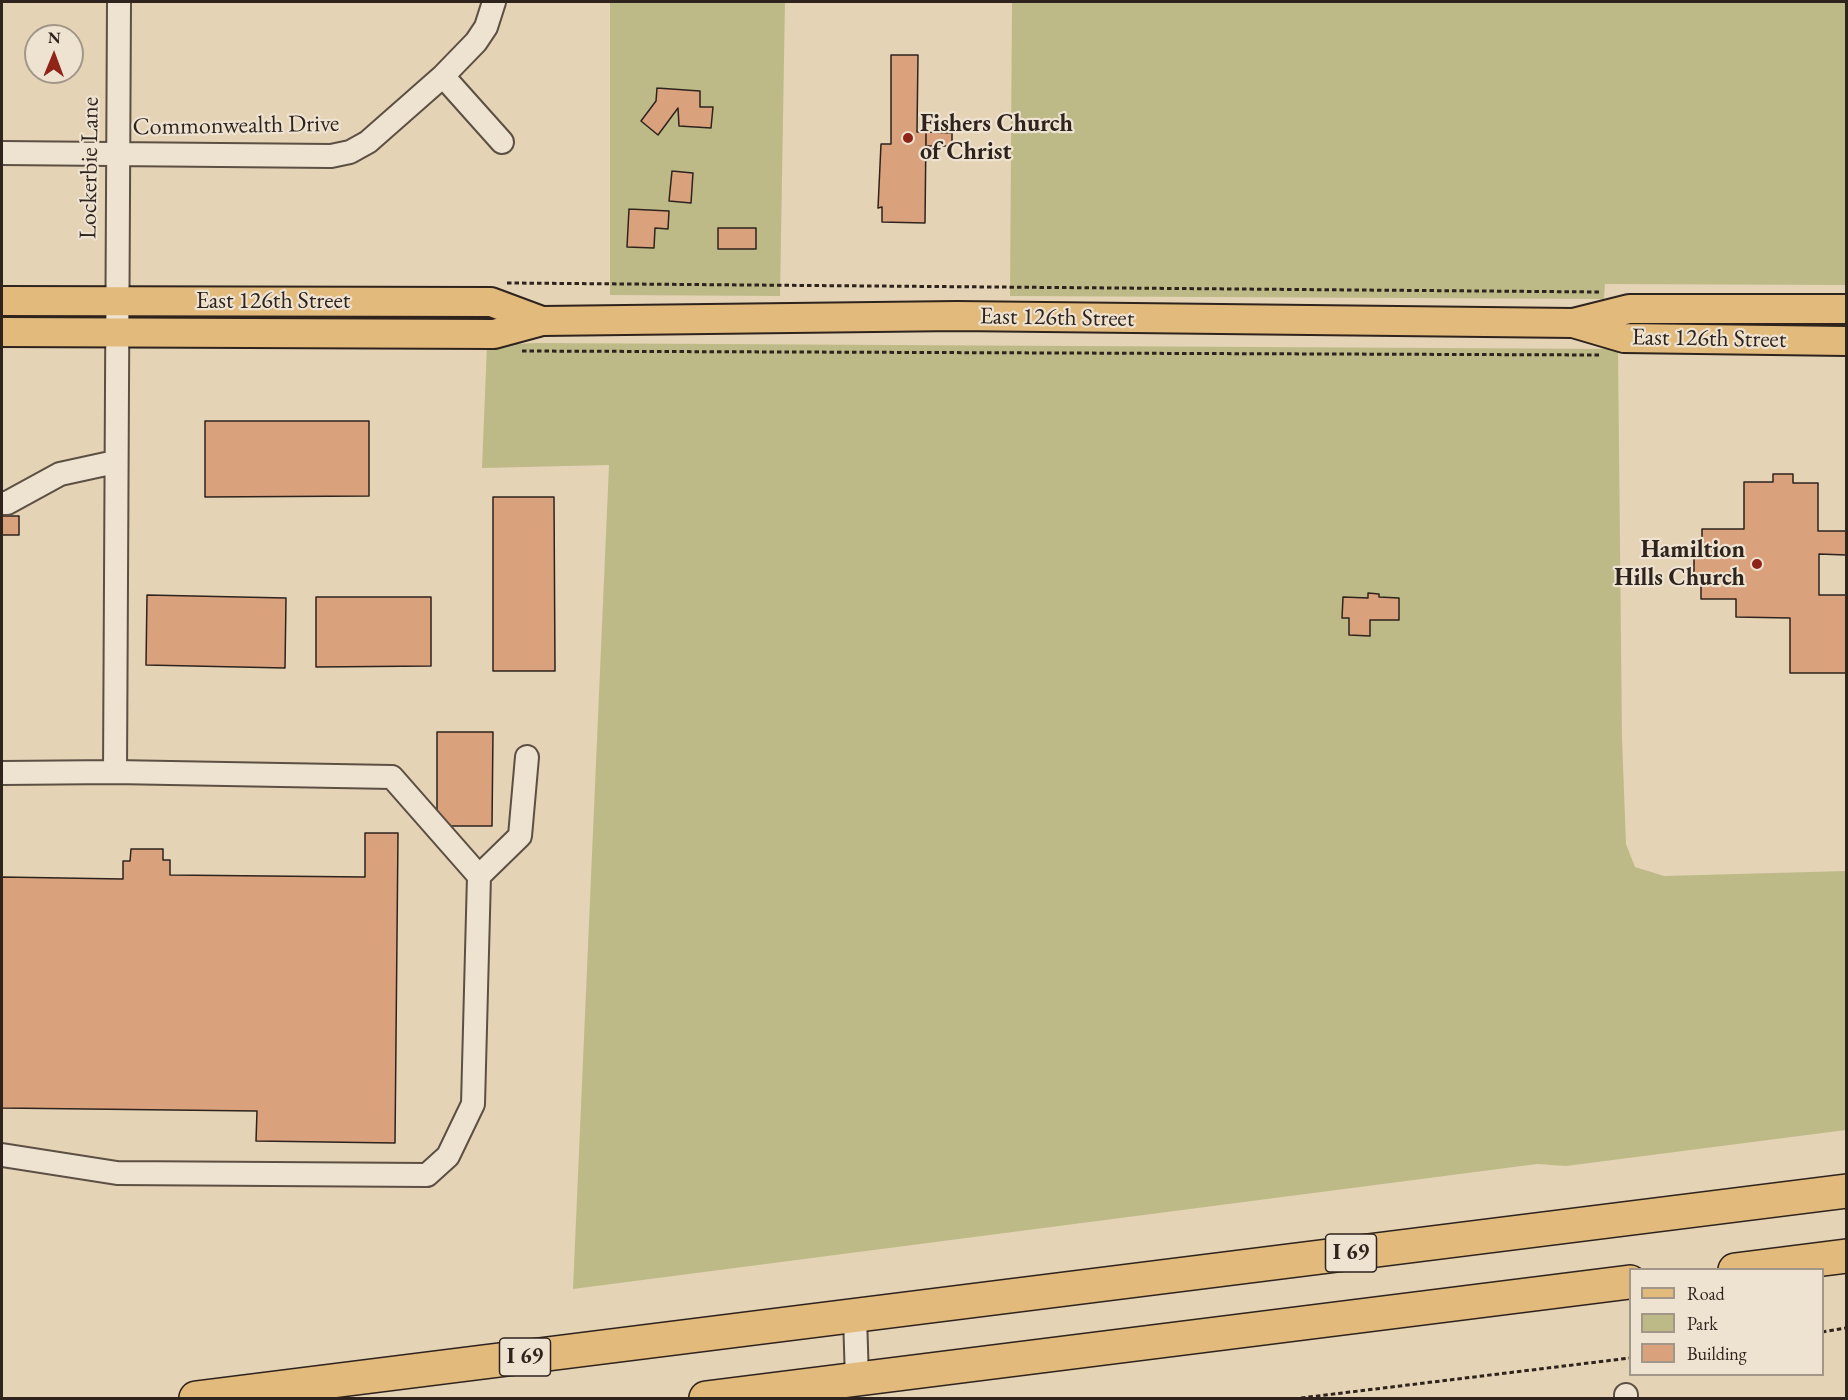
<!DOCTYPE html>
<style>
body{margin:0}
#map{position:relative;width:1848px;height:1400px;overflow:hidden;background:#e5d3b6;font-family:"EB Garamond",serif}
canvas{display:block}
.frame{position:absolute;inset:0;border:3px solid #2e231d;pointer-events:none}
.legend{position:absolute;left:1629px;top:1268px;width:195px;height:108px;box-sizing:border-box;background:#eee2d0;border:2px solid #a19688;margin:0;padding:8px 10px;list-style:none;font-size:18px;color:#2e231d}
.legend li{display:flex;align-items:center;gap:12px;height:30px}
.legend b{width:30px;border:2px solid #a19688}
.north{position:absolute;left:24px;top:24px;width:60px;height:60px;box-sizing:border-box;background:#eee2d0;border:2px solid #a19688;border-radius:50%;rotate:1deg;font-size:16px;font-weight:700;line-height:24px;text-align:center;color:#2e231d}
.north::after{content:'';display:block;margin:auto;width:21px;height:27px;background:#8f2418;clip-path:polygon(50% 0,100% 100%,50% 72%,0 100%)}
</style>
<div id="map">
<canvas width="1848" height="1400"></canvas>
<div class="frame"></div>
<ul class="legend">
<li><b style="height:8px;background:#e2ba7b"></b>Road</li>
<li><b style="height:16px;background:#bdba88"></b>Park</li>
<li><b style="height:16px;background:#daa17d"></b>Building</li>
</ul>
<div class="north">N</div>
</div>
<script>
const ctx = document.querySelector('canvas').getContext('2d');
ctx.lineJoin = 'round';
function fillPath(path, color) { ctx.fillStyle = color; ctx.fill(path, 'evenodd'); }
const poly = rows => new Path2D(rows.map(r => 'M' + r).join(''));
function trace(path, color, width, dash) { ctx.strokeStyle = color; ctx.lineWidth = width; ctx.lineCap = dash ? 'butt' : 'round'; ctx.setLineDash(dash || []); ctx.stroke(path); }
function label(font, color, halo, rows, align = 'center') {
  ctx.font = font + ' "EB Garamond",serif'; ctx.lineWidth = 4.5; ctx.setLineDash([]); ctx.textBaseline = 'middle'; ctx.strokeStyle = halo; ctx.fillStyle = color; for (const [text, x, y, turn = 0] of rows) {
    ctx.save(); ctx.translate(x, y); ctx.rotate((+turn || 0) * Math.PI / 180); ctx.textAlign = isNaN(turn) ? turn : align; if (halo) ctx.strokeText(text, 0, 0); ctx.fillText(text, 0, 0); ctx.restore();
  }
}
fillPath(poly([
 [610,2,785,2,780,296,610,295],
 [1012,2,1846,2,1846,285,1605,284,1604,299,1010,296],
 [538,343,1618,349,1622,739,1626,844,1635,867,1664,876,1846,871,1846,1130,1566,1166,1537,1164,573,1289,609,465,482,468,487,345]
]), '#bdba88');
const building = poly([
 [891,55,918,55,917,132,926,132,925,223,882,222,882,207,878,208,881,144,891,144,891,55],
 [657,88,700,91,700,107,713,107,711,128,679,126,678,108,658,135,641,121,656,101,657,88],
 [926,132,952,133,952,146,926,146,926,132],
 [672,171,693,173,691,203,669,201,672,171],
 [629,209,669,211,668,229,655,228,654,248,627,247,629,209],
 [718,228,756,228,756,249,718,249,718,228],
 [205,421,369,421,369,496,205,497,205,421],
 [1773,474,1793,474,1793,483,1818,483,1818,531,1846,531,1846,555,1819,554,1819,595,1846,595,1846,673,1790,673,1790,618,1736,617,1736,599,1701,599,1701,574,1694,574,1694,545,1702,545,1702,529,1744,529,1744,482,1773,482,1773,474],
 [493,497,554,497,555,671,493,671,493,497],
 [2,516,19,516,19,535,2,535,2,516],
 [1368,593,1379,594,1379,597,1399,598,1399,620,1370,620,1370,636,1349,635,1349,618,1342,618,1343,597,1368,598,1368,593],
 [147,595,286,598,285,668,146,665,147,595],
 [316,597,431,597,431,666,316,667,316,597],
 [437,732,493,732,492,826,437,826,437,732],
 [365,833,398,833,395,1143,256,1141,257,1111,2,1108,2,877,123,879,123,861,130,861,131,849,163,849,163,860,170,860,170,875,365,877,365,833]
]);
fillPath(building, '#daa17d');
trace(building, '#2e231d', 1.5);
const minor = poly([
 [443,76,502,142],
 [2,153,331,156,350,152,368,142,443,76,476,42,486,27,494,2],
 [2,503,7,503,60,474,115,462],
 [2,773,115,772,119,2],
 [479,876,520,836,527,757],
 [2,1155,117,1173,427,1175,448,1156,473,1104,479,876,392,777,115,772],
 [855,1316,857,1380],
 [1626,1395,1626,1398]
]);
const major = poly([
 [2,301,491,302,542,321],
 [1573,323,1624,338,1846,341],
 [2,332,494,334,542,321,957,316,1573,323,1629,309,1846,309]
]);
const highway = poly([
 [1735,1270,1846,1256],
 [196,1398,1846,1191],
 [706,1398,1630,1282]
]);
trace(minor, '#5c4f43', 26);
trace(major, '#2e231d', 32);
trace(highway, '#2e231d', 36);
trace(poly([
 [507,283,1602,292],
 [522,351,1599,355],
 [1822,1332,1846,1328],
 [1301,1398,1630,1358]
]), '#2e231d', 3, [4.5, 3]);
trace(minor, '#eee2d0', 22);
trace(major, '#e2ba7b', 28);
trace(highway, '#e2ba7b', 33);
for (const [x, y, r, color] of [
 [908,138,6,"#8f2418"],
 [1757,564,6,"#8f2418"]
]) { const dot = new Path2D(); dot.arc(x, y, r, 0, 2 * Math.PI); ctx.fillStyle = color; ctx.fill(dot); trace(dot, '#eee2d0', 2); }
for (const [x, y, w] of [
 [1351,1253,51],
 [525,1357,51]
]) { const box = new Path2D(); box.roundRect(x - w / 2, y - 19, w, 38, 4.5); ctx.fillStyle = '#eee2d0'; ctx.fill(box); trace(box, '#2e231d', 1.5); }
label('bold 22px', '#2e231d', null, [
 ["I 69",1351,1253],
 ["I 69",525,1357]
]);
label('bold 24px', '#2e231d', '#eee2d0', [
 ["Fishers Church",920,124],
 ["of Christ",920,152],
 ["Hamiltion",1745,550,"right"],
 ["Hills Church",1745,578,"right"]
], 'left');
label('24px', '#2e231d', '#eee2d0', [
 ["Commonwealth Drive",236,126,-1],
 ["Lockerbie Lane",90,168,-89],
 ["East 126th Street",273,301],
 ["East 126th Street",1057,318,1],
 ["East 126th Street",1709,339,1]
]);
</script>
